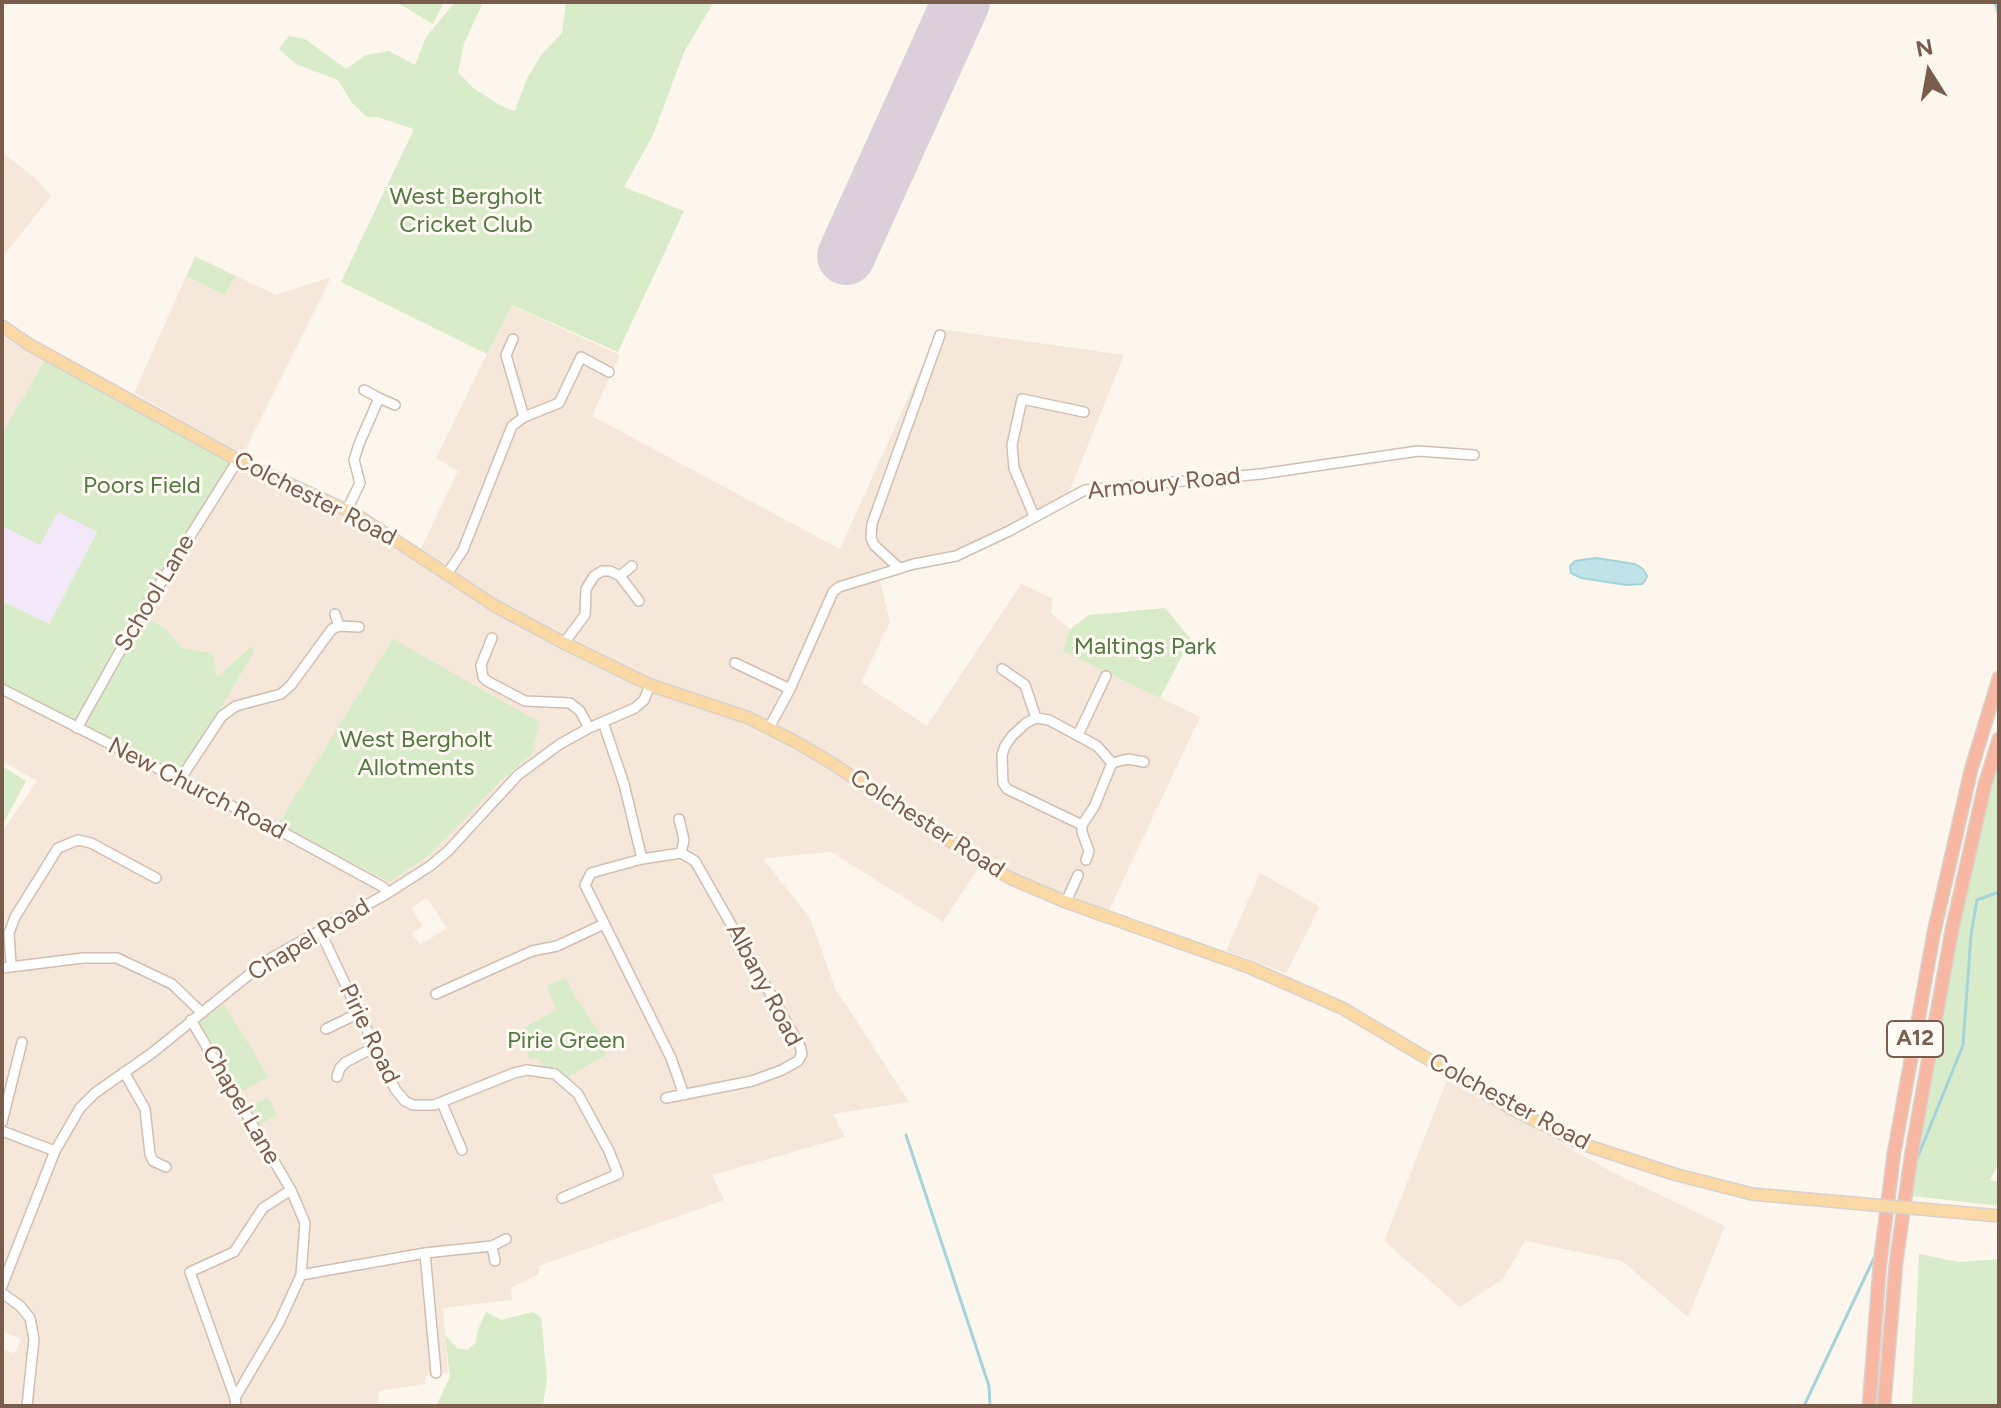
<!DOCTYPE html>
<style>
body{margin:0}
#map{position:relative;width:2001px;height:1408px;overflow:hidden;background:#fdf6ec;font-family:Figtree,sans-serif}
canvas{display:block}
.frame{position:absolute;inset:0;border:4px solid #7a5c4d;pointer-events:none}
.north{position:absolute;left:1889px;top:32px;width:80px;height:80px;-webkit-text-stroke:6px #fffaf3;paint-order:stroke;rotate:349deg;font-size:22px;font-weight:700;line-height:32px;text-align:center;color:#7a5c4d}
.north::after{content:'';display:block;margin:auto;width:28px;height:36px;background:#7a5c4d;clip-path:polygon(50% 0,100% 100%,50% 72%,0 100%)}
</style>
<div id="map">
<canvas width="2001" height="1408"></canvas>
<div class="frame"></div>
<div class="north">N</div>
</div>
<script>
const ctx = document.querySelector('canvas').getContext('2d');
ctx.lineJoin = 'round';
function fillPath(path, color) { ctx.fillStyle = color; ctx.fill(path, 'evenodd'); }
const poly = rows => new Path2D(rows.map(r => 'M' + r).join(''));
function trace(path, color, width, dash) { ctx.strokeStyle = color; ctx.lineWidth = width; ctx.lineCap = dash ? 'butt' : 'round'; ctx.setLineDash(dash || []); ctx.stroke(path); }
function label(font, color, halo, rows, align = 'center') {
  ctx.font = font + ' Figtree,sans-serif'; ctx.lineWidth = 6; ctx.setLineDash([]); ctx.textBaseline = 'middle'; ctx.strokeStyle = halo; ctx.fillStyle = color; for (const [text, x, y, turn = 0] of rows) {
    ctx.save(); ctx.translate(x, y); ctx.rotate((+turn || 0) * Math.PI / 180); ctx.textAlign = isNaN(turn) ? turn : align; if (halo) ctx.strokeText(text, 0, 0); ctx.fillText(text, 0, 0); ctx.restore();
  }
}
fillPath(poly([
 [2,152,36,179,51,196,2,258],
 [195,256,276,295,331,277,243,455,134,393],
 [511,305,620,355,592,416,840,549,939,329,1124,355,1068,495,956,556,879,576,890,622,861,682,927,726,1021,584,1053,599,1051,613,1070,629,1064,651,1200,717,1103,923,1039,898,978,868,943,922,831,852,766,858,764,860,810,918,835,988,909,1102,833,1114,845,1137,712,1175,724,1200,539,1266,539,1274,511,1288,512,1300,443,1308,448,1373,426,1376,425,1384,379,1391,377,1406,2,1406,2,1349,12,1353,16,1351,21,1339,4,1332,2,1337,2,832,37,781,2,761,2,686,178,776,249,647,217,677,213,653,182,648,166,629,146,617,141,610,232,462,368,529,416,559,458,471,436,458],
 [532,754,389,882,279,824],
 [427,898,447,928,420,945,412,933,423,926,411,908],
 [576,998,589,1018,606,1055,568,1077,541,1066,541,1057,526,1026,558,1010],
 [2,336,45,360,2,433],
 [1260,873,1320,907,1286,973,1226,951],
 [1447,1080,1616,1174,1725,1226,1688,1317,1622,1261,1525,1241,1503,1279,1460,1307,1384,1241]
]), '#f5e8da');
fillPath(poly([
 [2,482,97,532,49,624,2,601]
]), '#f3e8fa');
fillPath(poly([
 [396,2,444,2,433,24],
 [455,2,483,2,464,44,458,72,472,87,501,106,515,111,527,78,542,54,562,33,566,2,714,2,685,50,653,135,624,187,684,211,618,352,512,305,487,354,341,282,414,129,377,117,367,117,352,103,338,80,296,64,279,49,289,36,305,39,346,69,366,55,389,51,415,65,426,37],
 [196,257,235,276,225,295,187,276],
 [45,360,232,462,74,724,2,686,2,601,49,624,97,532,58,512,40,545,2,526,2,433],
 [1165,608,1191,639,1160,698,1063,651,1070,629,1089,615],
 [146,617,166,629,182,648,213,653,217,677,250,647,254,651,205,736,178,776,81,727,133,631],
 [393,639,539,722,532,754,498,784,429,855,389,882,278,824],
 [1999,751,1999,1163,1990,1180,1999,1182,1999,1206,1913,1196,1944,970],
 [2,766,26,781,2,826],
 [566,978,576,998,598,1030,606,1055,568,1077,541,1066,540,1057,530,1060,522,1035,526,1026,557,1010,547,986],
 [224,1005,269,1077,238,1093,194,1023],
 [268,1097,277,1115,257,1126,248,1108],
 [1919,1254,1959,1262,1999,1259,1999,1406,1912,1406],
 [486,1312,501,1320,533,1312,541,1317,547,1378,543,1406,436,1406,450,1377,445,1335,457,1348,468,1350,476,1342,477,1332]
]), '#d8ecc9');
const water = poly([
 [1596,558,1635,564,1643,569,1647,576,1645,581,1642,584,1626,585,1581,578,1571,573,1570,566,1575,561,1596,558]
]);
fillPath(water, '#bfe3e8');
trace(water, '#a5d3da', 2);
trace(poly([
 [1995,2,1999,16],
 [1999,794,1999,802],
 [906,1135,989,1386,990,1406],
 [1917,1159,1963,1045,1971,935,1977,900,1999,892],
 [1804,1406,1874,1258]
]), '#a5d3da', 3);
trace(poly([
 [846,256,961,2]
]), '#dbcfda', 58);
const minor = poly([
 [513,339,506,355,524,417],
 [379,398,395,405],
 [347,510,360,483,354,460,359,444,379,398,364,390],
 [1034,516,1014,468,1012,445,1022,399,1084,412],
 [899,568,874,545,871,538,872,524,940,335],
 [447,574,463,550,512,426,524,417,559,403,581,357,609,372],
 [620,576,632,566],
 [335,614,339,626],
 [492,638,481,665,483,677,487,681,525,701,570,703,580,711,589,728],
 [564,643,585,615,586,589,594,576,602,571,610,571,620,576,639,601],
 [735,663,790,689],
 [1002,669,1025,685,1036,718],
 [2,689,277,829,383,887,388,893],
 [603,722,624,784,642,859,681,853,695,861,800,1046,802,1054,798,1061,782,1070,752,1081,666,1098],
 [77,728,138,619,238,460],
 [769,728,790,689,833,592,839,587,914,564,956,556,1009,531,1085,490,1261,474,1418,451,1474,455],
 [1078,735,1106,676],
 [1112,763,1128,759,1144,762],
 [179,781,222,716,236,706,281,694,291,685,332,629,339,626,359,627],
 [679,819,684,840,681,853],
 [1082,825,1007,789,1003,783,1002,755,1005,746,1012,736,1026,723,1036,718,1049,720,1097,746,1112,763,1094,807,1082,825,1082,832,1089,851,1086,860],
 [642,859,591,873,585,885,671,1058,684,1095],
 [1066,902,1078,875],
 [320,931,395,1089,405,1101,413,1105,434,1105,514,1073,527,1070,555,1074,578,1094,609,1151,618,1174,562,1198],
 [11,965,9,933,15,917,58,848,78,840,91,843,156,878],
 [2,968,83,958,117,958,172,984,201,1012],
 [436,994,532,951,557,946,604,924],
 [191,1020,291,1190,305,1223,301,1275,279,1323,235,1398,236,1406],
 [326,1029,359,1013],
 [124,1072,145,1109,150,1154,153,1161,166,1167],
 [337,1077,340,1068,346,1062,375,1047],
 [442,1103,462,1150],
 [2,1122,22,1042],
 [2,1131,55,1151],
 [492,1246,495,1261],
 [425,1253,436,1373],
 [301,1275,425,1253,492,1246,506,1239],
 [2,1286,55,1151,80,1108,95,1093,152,1053,266,961,388,893,430,866,448,851,518,775,560,744,589,728,635,708,644,700,650,685],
 [2,1293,20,1306,30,1318,34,1339,27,1406],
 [235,1398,190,1272,234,1252,263,1208,291,1190]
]);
const major = poly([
 [2,326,30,345,238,460,357,515,495,606,564,643,650,685,749,718,796,742,830,762,980,861,1010,878,1066,902,1251,968,1342,1008,1514,1110,1579,1143,1674,1174,1752,1194,1852,1203],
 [1944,1211,1999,1216]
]);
const highway = poly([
 [1869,1406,1880,1263,1894,1153,1934,932,1971,770,1999,678],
 [1884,1406,1896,1263,1912,1150,1952,929,1985,784,1999,739]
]);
trace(minor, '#d1beb0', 12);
trace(major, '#dad1cd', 14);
trace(highway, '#dad1cd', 15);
trace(minor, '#fff', 9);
trace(major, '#fbd9a5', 11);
trace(highway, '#f7b7a3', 12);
const majorBridge = poly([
 [1852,1203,1944,1211]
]);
trace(majorBridge, '#dad1cd', 14, []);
trace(majorBridge, '#fbd9a5', 11);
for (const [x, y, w] of [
 [1915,1039,56]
]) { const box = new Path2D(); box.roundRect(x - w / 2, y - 18, w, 36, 6); ctx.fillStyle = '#fffaf3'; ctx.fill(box); trace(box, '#7a5c4d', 2); }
label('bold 22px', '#7a5c4d', null, [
 ["A12",1915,1039]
]);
label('24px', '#537a41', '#fffaf3', [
 ["West Bergholt",466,197],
 ["Cricket Club",466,225],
 ["Poors Field",142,486],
 ["Maltings Park",1145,647],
 ["West Bergholt",416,740],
 ["Allotments",416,768],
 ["Pirie Green",566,1041]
]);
label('24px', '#7a5c4d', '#fffaf3', [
 ["Armoury Road",1164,484,-6],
 ["Colchester Road",315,499,27],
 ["School Lane",155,593,-59],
 ["New Church Road",197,789,27],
 ["Colchester Road",927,824,33],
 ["Chapel Road",309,940,-31],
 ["Albany Road",764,985,62],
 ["Pirie Road",369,1034,64],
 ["Colchester Road",1509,1102,28],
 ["Chapel Lane",241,1105,60]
]);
</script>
